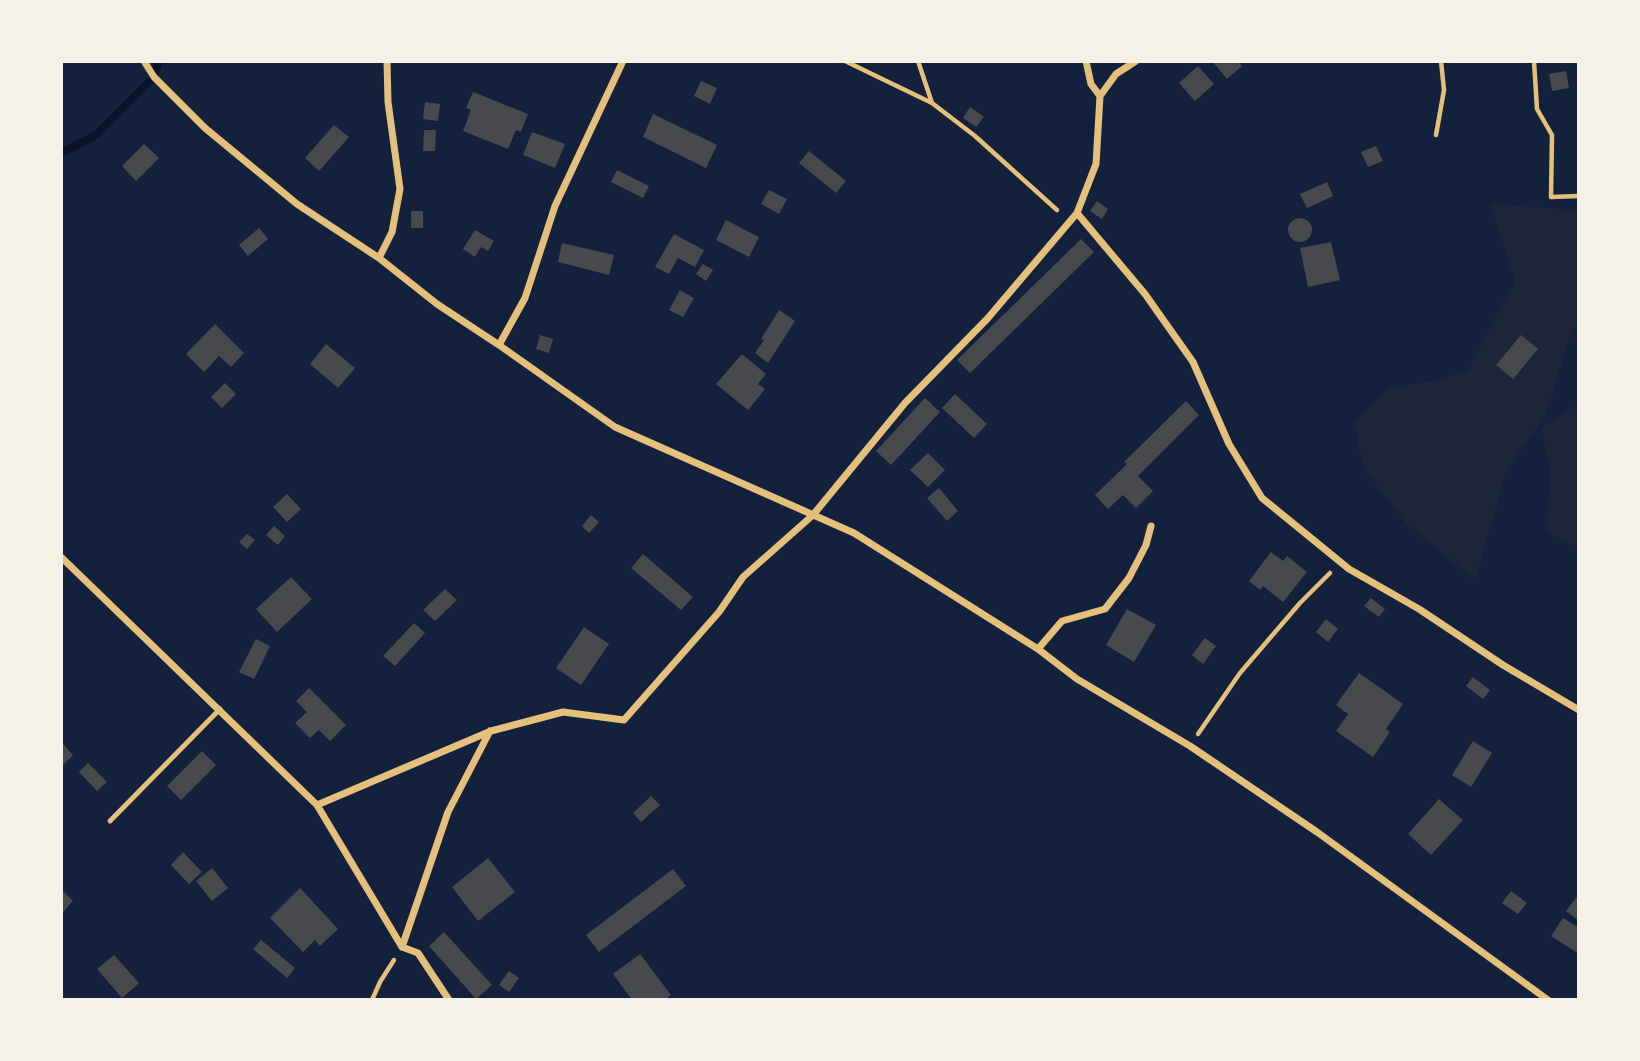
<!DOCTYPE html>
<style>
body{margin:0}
#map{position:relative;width:1640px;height:1061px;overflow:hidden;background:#14213d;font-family:"PT Sans",sans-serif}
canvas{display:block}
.frame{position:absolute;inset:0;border:63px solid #f6f1e7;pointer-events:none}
</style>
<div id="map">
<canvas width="1640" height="1061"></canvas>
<div class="frame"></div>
</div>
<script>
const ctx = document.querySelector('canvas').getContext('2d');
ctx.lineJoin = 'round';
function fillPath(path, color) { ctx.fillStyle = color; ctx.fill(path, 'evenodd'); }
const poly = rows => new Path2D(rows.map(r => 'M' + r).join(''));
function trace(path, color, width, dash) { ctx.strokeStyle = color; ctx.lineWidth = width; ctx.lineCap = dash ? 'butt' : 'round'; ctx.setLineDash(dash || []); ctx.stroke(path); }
fillPath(poly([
 [1490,204,1579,210,1579,323,1571,332,1546,415,1507,469,1475,580,1408,525,1364,469,1354,423,1390,387,1436,381,1468,370,1515,281],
 [1579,404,1579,542,1573,546,1547,532,1550,469,1541,427]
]), '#1d2539');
trace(poly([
 [61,153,96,135,154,77,159,61]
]), '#0b132b', 8);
fillPath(poly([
 [1212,61,1238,61,1242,66,1227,79],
 [1198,66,1214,84,1195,101,1179,83],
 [1566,71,1569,88,1552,91,1549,74],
 [701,81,717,88,710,104,694,96],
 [473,92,528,114,521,132,516,130,508,149,463,131,471,110,466,108],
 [425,102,440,104,438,121,423,119],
 [970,107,984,117,976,127,963,118],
 [653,114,717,145,706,168,643,137],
 [334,125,349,137,319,171,305,158],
 [424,130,436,130,435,151,423,151],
 [532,132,565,144,555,168,523,155],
 [144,144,159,158,136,181,122,166],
 [1376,146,1383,161,1368,167,1361,152],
 [809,151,846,181,836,193,799,163],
 [617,170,649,186,643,198,611,182],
 [1327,182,1333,196,1307,208,1300,194],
 [769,190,787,199,779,214,761,204],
 [1097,201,1108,209,1102,219,1090,211],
 [411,211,423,211,423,228,411,228],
 '1288 230a12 12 0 1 1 24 0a12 12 0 1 1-24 0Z',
 [726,220,759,237,749,257,716,240],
 [259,228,268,239,248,256,239,245],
 [475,230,494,241,488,251,481,247,475,257,463,249],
 [674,234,704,250,695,267,678,258,669,274,655,267],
 [1081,239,1094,252,970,373,957,360],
 [1331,242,1340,280,1308,287,1300,248],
 [562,243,614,255,609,275,558,262],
 [703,264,713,270,706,281,696,274],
 [680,290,694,298,683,317,669,310],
 [779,310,795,321,768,363,755,353,764,340,761,339],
 [215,324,244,353,231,367,219,356,204,372,186,354],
 [540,335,553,339,549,353,536,349],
 [1521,335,1538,349,1513,379,1496,365],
 [326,344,355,368,338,388,310,364],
 [742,354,766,374,758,384,765,389,748,410,716,384],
 [225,383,236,394,222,408,211,397],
 [955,394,987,424,974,438,942,408],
 [925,398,940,412,891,465,876,451],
 [1186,401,1199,415,1138,476,1153,491,1136,508,1123,495,1108,509,1095,495,1127,464,1124,462],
 [928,453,945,470,928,487,910,470],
 [939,488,958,511,947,521,927,498],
 [287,494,301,509,287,522,273,507],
 [591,515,599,522,589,533,582,526],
 [274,526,285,536,278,545,266,535],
 [247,534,255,540,247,549,239,542],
 [1271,552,1283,561,1287,556,1307,572,1283,602,1263,586,1260,590,1249,581],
 [643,554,693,597,681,610,631,568],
 [291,577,312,599,277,632,256,609],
 [445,589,457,600,435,621,423,610],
 [1371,598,1385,609,1379,617,1364,606],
 [1127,609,1156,625,1134,662,1106,645],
 [1326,619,1338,629,1328,642,1316,632],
 [414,623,425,633,395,666,383,656],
 [584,627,609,644,581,685,556,668],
 [1205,638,1216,646,1203,664,1192,655],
 [256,639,270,646,254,679,239,672],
 [1359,673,1403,704,1386,729,1390,732,1373,757,1336,731,1348,714,1336,705],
 [1473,677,1490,690,1483,699,1466,686],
 [309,688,346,725,330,741,319,730,310,738,295,723,307,712,296,701],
 [1473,741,1492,753,1471,787,1452,775],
 [61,742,73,755,61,767],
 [202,751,216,765,181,800,167,786],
 [88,763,107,782,97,791,79,772],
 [651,796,660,805,641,822,633,813],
 [1439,799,1463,820,1431,855,1408,834],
 [183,852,202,872,189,884,171,865],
 [488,858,515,892,478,921,452,887],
 [212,868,228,888,212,901,196,881],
 [673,869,686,886,599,952,586,935],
 [300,888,338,929,320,946,315,940,303,952,270,918],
 [61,889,73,901,61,914],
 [1511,891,1527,903,1518,914,1502,903],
 [1579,894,1579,921,1566,911],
 [1563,918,1579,928,1579,954,1551,936],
 [444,932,492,985,476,999,429,946],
 [261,940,295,968,287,978,253,949],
 [640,954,671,995,665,1000,632,1000,613,974],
 [114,955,139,983,122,998,97,969],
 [509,971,519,978,509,992,499,985]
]), '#48494c');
trace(poly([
 [845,61,932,103],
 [918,61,932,103,975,136,1057,210],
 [1534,61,1537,109,1552,135,1551,197,1579,196],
 [1436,135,1444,90,1441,61],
 [1198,734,1240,673,1300,603,1330,573],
 [372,1000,380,982,394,960]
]), '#e5c07b', 4.5);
trace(poly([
 [110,821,220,709]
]), '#e5c07b', 5);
trace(poly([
 [144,61,154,77,205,128,297,204,379,258,437,304,499,345,615,427,854,533,1038,649,1077,679,1190,746,1317,832,1548,1000],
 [1086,61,1091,84,1100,96],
 [1077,213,1145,294,1193,362,1229,444,1262,498,1349,569,1419,609,1503,665,1579,710],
 [379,258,392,232,400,189,388,102,387,61],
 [499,345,525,298,555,206,623,61],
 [61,557,317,805,402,947],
 [1038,649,1062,621,1105,609,1129,578,1146,545,1151,526],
 [317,805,491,731,563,712,624,720,719,612,743,577,813,515,905,403,988,318,1077,213,1096,164,1100,96,1116,74,1136,61],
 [449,1000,418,953,402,947,448,812,490,731]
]), '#e5c07b', 7);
</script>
